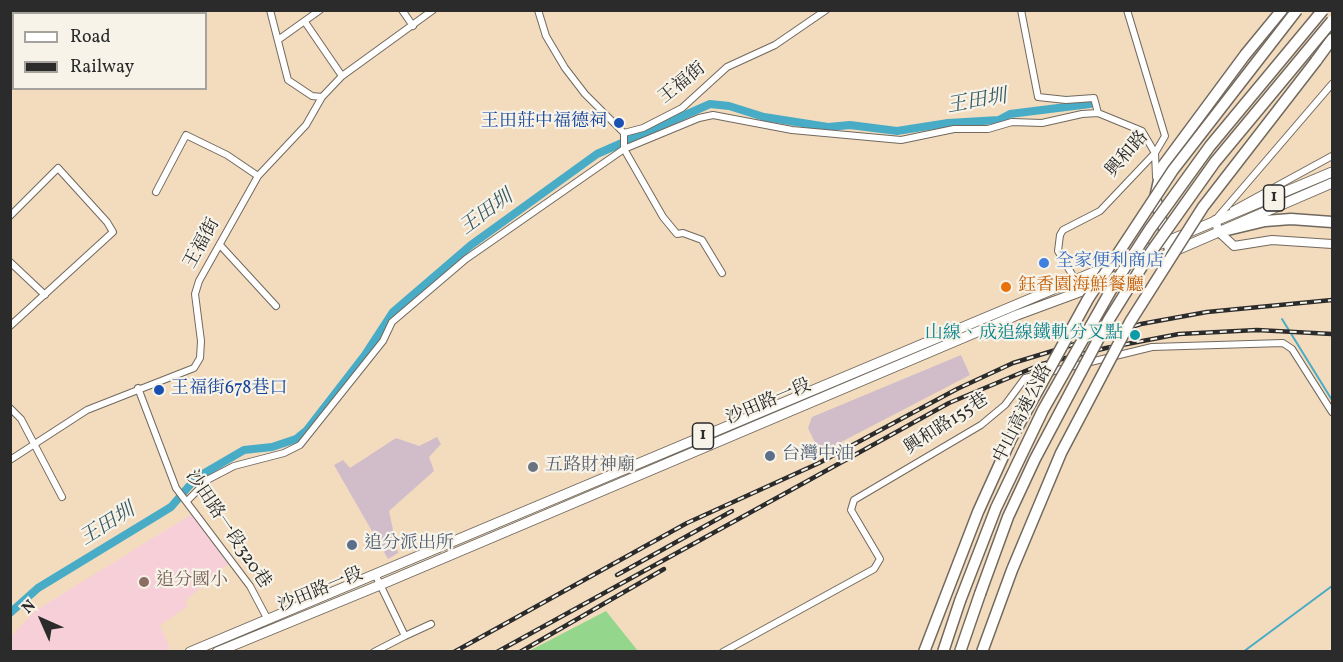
<!DOCTYPE html>
<meta charset="utf-8">
<style>
body{margin:0}
#map{position:relative;width:1343px;height:662px;overflow:hidden;background:#f3dbbe;font-family:Vollkorn,serif}
canvas{display:block}
.frame{position:absolute;inset:0;border:12px solid #2b2b2b;pointer-events:none}
.legend{position:absolute;left:12px;top:12px;width:195px;height:78px;box-sizing:border-box;background:#f7f3e8;border:2px solid #a5a39c;margin:0;padding:8px 10px;list-style:none;font-size:18px;color:#2b2b2b}
.legend li{display:flex;align-items:center;gap:12px;height:30px}
.legend b{width:30px;border:2px solid #a5a39c}
.north{position:absolute;left:12px;top:590px;width:60px;height:60px;-webkit-text-stroke:4px #f7f3e8;paint-order:stroke;rotate:315deg;font-size:16px;font-weight:700;line-height:24px;text-align:center;color:#2b2b2b}
.north::after{content:'';display:block;margin:auto;width:21px;height:27px;background:#2b2b2b;clip-path:polygon(50% 0,100% 100%,50% 72%,0 100%)}
</style>
<div id="map">
<canvas width="1343" height="662"></canvas>
<div class="frame"></div>
<ul class="legend">
<li><b style="height:8px;background:#fff"></b>Road</li>
<li><b style="height:8px;background:#2b2b2b"></b>Railway</li>
</ul>
<div class="north">N</div>
</div>
<script>
const ctx = document.querySelector('canvas').getContext('2d');
ctx.lineJoin = 'round';
function fillPath(path, color) { ctx.fillStyle = color; ctx.fill(path, 'evenodd'); }
const poly = rows => new Path2D(rows.map(r => 'M' + r).join(''));
function trace(path, color, width, dash) { ctx.strokeStyle = color; ctx.lineWidth = width; ctx.lineCap = dash ? 'butt' : 'round'; ctx.setLineDash(dash || []); ctx.stroke(path); }
function label(font, color, halo, rows, align = 'center') {
  ctx.font = font + ' Vollkorn,"Noto Serif TC",serif'; ctx.lineWidth = 4.5; ctx.setLineDash([]); ctx.textBaseline = 'middle'; ctx.strokeStyle = halo; ctx.fillStyle = color; for (const [text, x, y, turn = 0] of rows) {
    ctx.save(); ctx.translate(x, y); ctx.rotate((+turn || 0) * Math.PI / 180); ctx.textAlign = isNaN(turn) ? turn : align; if (halo) ctx.strokeText(text, 0, 0); ctx.fillText(text, 0, 0); ctx.restore();
  }
}
fillPath(poly([
 [192,514,228,564,185,601,188,606,160,625,170,649,164,651,11,651,10,638,35,611]
]), '#f6cfd8');
fillPath(poly([
 [961,355,970,375,820,453,808,428,812,417],
 [437,437,441,444,429,457,434,471,389,511,398,553,388,559,334,465,343,460,350,468,396,438,419,446]
]), '#d1bdca');
fillPath(poly([
 [606,611,638,651,529,651]
]), '#95d68d');
trace(poly([
 [1282,319,1332,400],
 [1243,652,1332,586]
]), '#48acc7', 2);
trace(poly([
 [10,613,38,588,171,507,196,478,244,450,272,447,296,439,307,430,365,355,393,312,471,245,597,154,710,104,729,106,764,117,828,127,850,125,897,131,948,123,999,120,1010,114,1090,104]
]), '#48acc7', 8);
const street = poly([
 [270,10,288,80,312,96,322,97],
 [402,10,413,26],
 [538,10,546,36,565,68,585,94,624,133],
 [1021,10,1038,97,1066,100,1094,98,1098,113],
 [305,22,342,76],
 [278,40,320,10],
 [624,133,643,128,682,108,727,67,775,45,826,10],
 [624,133,624,149,663,217,677,234,683,233,702,240,722,273],
 [156,192,186,135,227,155,258,176],
 [1233,210,1332,156],
 [10,216,58,168,107,222,113,232,10,326],
 [1217,218,1332,84],
 [220,245,276,306],
 [10,262,45,295],
 [1082,291,1058,251,1060,235,1063,230,1100,211,1155,153,1165,136,1127,10],
 [138,388,176,488,250,586,268,620],
 [10,408,21,419,62,497],
 [10,460,87,410,194,368,200,358,201,341,195,294,199,281,258,176,306,125,322,97,342,76,433,10],
 [188,500,209,479,234,466,284,453,300,445,383,341,392,322,466,259,624,149,699,118,713,115,792,130,901,140,954,129,988,129,1012,122,1042,123,1082,114,1098,113,1142,131,1155,153,1156,177],
 [405,636,431,624],
 [374,652,405,636,375,574],
 [723,652,874,569,880,559,851,510,854,500,981,425,1005,405,1025,378,1152,347,1283,343,1292,349,1332,412]
]);
const secondary = poly([
 [1215,220,1219,232,1234,246,1272,240,1332,244]
]);
const primary = poly([
 [190,652,1332,172],
 [217,652,380,585,1017,315,1082,291,1332,183]
]);
const highway = poly([
 [1316,61,1332,39],
 [1219,232,1265,221,1291,219,1332,222],
 [1171,253,1155,198,1162,167,1245,55,1282,10],
 [943,652,960,601],
 [960,652,980,594]
]);
trace(street, '#71695e', 8);
trace(secondary, '#71695e', 10);
trace(primary, '#71695e', 11);
trace(highway, '#71695e', 13);
trace(street, '#fff', 6);
trace(secondary, '#fff', 8);
trace(primary, '#fff', 9);
trace(highway, '#fff', 10);
const rail = poly([
 [617,575,732,511],
 [454,652,687,523,819,463,957,389,1013,363,1141,324,1207,312,1332,300],
 [497,652,949,403,1042,364,1106,348,1179,334,1257,330,1332,334],
 [520,652,664,569]
]);
trace(rail, '#2b2b2b', 4.5);
trace(rail, '#f7f3e8', 2, [7]);
const highwayBridge = poly([
 [980,594,1008,517,1035,459,1108,321,1151,252,1215,162,1332,21],
 [960,601,996,508,1043,410,1115,283,1150,229,1210,146,1323,10],
 [924,652,978,512,1011,439,1088,299,1173,170,1297,10],
 [982,652,1012,570,1061,453,1130,322,1203,207,1316,61]
]);
trace(highwayBridge, '#71695e', 13, []);
trace(highwayBridge, '#fff', 10);
for (const [x, y, r, color] of [
 [619,123,6,"#1a4fb4"],
 [1044,263,6,"#3f7fe0"],
 [1006,287,6,"#e8710a"],
 [1135,335,6,"#0f9aa8"],
 [159,390,6,"#1a4fb4"],
 [770,456,6,"#5c6f8a"],
 [533,467,6,"#6b7280"],
 [352,545,6,"#5c6f8a"],
 [144,582,6,"#8d6e63"]
]) { const dot = new Path2D(); dot.arc(x, y, r, 0, 2 * Math.PI); ctx.fillStyle = color; ctx.fill(dot); trace(dot, '#f7f3e8', 2); }
for (const [x, y, w] of [
 [1274,198,21],
 [703,436,21]
]) { const box = new Path2D(); box.roundRect(x - w / 2, y - 13, w, 26, 4.5); ctx.fillStyle = '#f7f3e8'; ctx.fill(box); trace(box, '#2b2b2b', 1.5); }
label('bold 16px', '#2b2b2b', null, [
 ["1",1274,198],
 ["1",703,436]
]);
label('18px', '#2b2b2b', '#f7f3e8', [
 ["王福街",683,84,-39],
 ["興和路",1128,155,-49],
 ["王福街",203,244,-61],
 ["沙田路一段",769,403,-23],
 ["中山高速公路",1024,414,-63],
 ["興和路155巷",947,425,-33],
 ["沙田路一段320巷",227,530,56],
 ["沙田路一段",321,591,-22]
]);
label('18px', '#164399', '#f7f3e8', [
 ["王田莊中福德祠",607,123],
 ["王福街678巷口",171,390,"left"]
], 'right');
label('18px', '#366cbe', '#f7f3e8', [
 ["全家便利商店",1056,263]
], 'left');
label('18px', '#c56008', '#f7f3e8', [
 ["鈺香園海鮮餐廳",1018,287]
], 'left');
label('18px', '#0d838f', '#f7f3e8', [
 ["山線、成追線鐵軌分叉點",1123,335]
], 'right');
label('18px', '#4e5e75', '#f7f3e8', [
 ["台灣中油",782,456],
 ["追分派出所",364,545]
], 'left');
label('18px', '#5b616d', '#f7f3e8', [
 ["五路財神廟",545,467]
], 'left');
label('18px', '#785e54', '#f7f3e8', [
 ["追分國小",156,582]
], 'left');
label('italic 20px', '#355862', '#f7f3e8', [
 ["王田圳",977,103,-10],
 ["王田圳",487,214,-36],
 ["王田圳",108,526,-32]
]);
</script>
